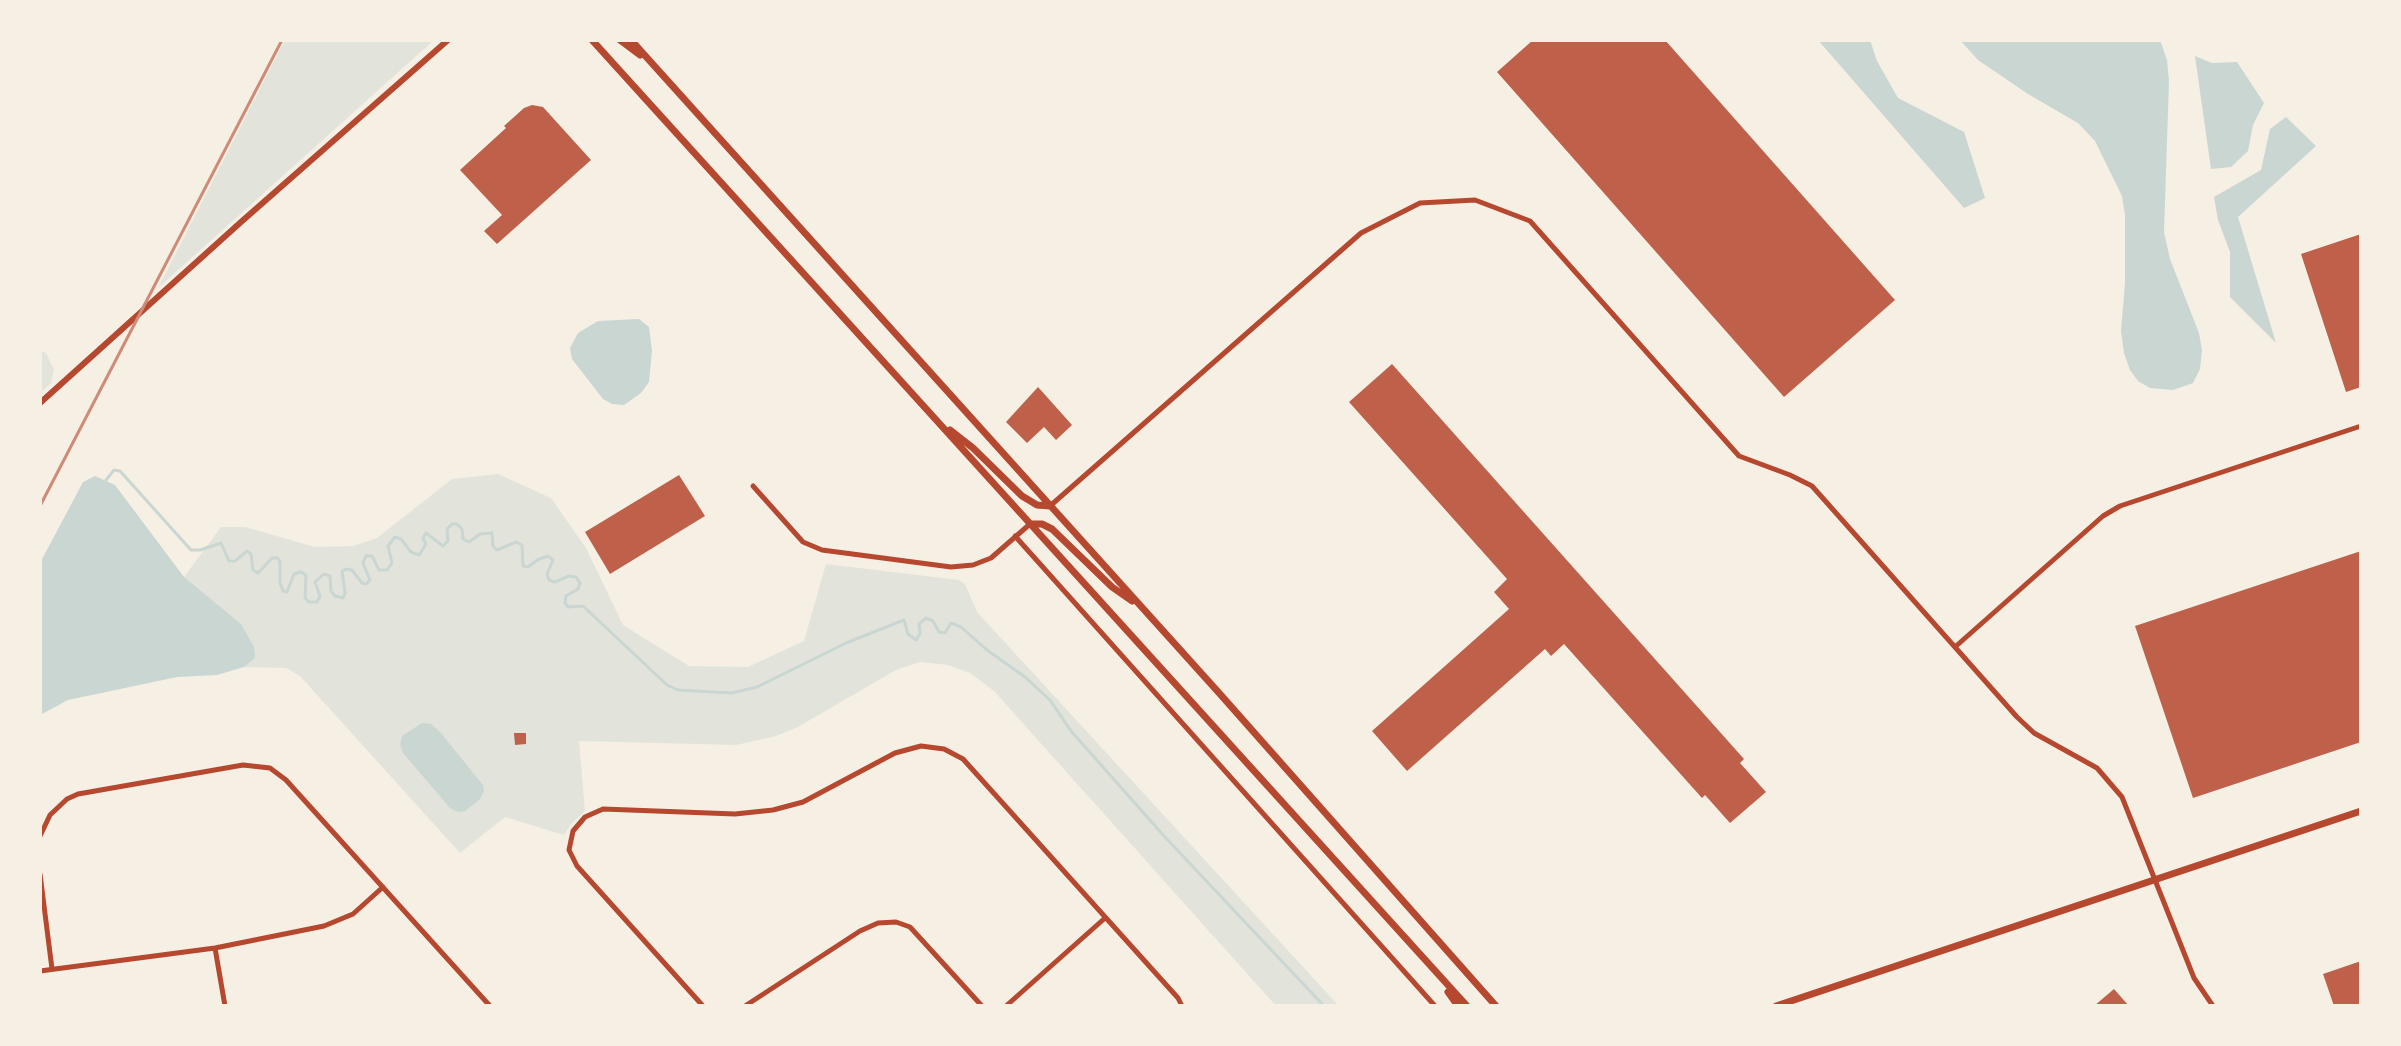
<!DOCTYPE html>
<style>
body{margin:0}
#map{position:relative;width:2401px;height:1046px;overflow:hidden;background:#f6efe4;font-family:"Alegreya Sans",sans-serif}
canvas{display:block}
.frame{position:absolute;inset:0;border:42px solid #f6efe4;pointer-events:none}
</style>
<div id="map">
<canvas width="2401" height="1046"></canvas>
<div class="frame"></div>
</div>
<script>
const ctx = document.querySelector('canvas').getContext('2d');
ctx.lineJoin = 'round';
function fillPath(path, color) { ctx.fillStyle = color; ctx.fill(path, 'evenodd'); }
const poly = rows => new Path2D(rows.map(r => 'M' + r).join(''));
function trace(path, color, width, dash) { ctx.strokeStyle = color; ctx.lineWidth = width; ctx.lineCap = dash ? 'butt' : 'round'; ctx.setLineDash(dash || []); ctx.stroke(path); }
fillPath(poly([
 [285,40,434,40,158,288],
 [40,350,46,353,54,370,51,383,40,393],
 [498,474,551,498,586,548,623,625,689,666,748,667,804,641,826,564,959,580,965,584,977,612,1339,1006,1276,1006,994,691,970,673,948,665,920,662,896,670,798,727,776,736,736,745,579,741,585,811,571,824,564,835,505,817,460,853,300,676,286,668,244,667,255,658,184,577,221,527,245,527,315,547,353,546,377,538,452,479]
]), '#e2e4dc');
fillPath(poly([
 [1818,40,1870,40,1877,61,1898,98,1964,132,1985,198,1964,208],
 [1960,40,2160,40,2167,60,2169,81,2164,232,2170,259,2199,333,2202,350,2200,369,2193,383,2173,390,2150,388,2138,381,2130,370,2124,353,2121,331,2125,283,2125,215,2122,196,2095,141,2078,123,2028,94,1978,60],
 [2195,56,2212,63,2237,62,2264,103,2253,125,2248,151,2231,167,2211,169],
 [2286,117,2316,146,2238,217,2276,343,2230,297,2230,252,2218,220,2214,197,2261,170,2270,129],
 [639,319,649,327,652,351,649,382,641,393,624,405,612,404,603,399,572,359,570,348,578,333,598,321],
 [95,476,115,485,184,577,241,624,254,647,255,658,244,667,217,675,177,677,68,700,40,715,40,563,83,482],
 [422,723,431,724,440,732,483,785,484,791,480,799,465,811,458,812,450,808,403,753,400,744,402,736]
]), '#c9d6d2');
trace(poly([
 [106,480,114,470,120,471,191,550,200,550,221,543,229,561,235,561,247,551,251,554,253,570,258,573,272,558,277,558,280,561,280,583,283,591,287,592,294,574,301,572,306,575,305,598,309,602,317,602,320,596,315,582,324,574,330,576,331,591,335,596,343,598,345,593,342,571,346,569,352,570,362,583,366,584,370,580,363,563,366,556,372,556,379,570,387,570,392,563,388,546,395,537,401,539,411,552,419,555,426,544,423,538,426,533,443,546,448,541,447,529,452,524,457,524,462,529,463,539,469,542,480,534,492,533,493,546,497,550,516,542,522,545,523,566,528,567,537,560,548,556,553,560,547,574,549,580,555,582,569,576,576,577,580,583,578,589,566,596,565,603,568,607,583,606,667,685,678,690,732,693,757,687,846,643,904,620,908,634,916,640,920,634,919,624,926,618,933,621,939,632,945,633,951,623,961,627,987,650,1025,677,1050,700,1071,731,1164,836,1324,1006]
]), '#c9d6d2', 3);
fillPath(poly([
 [1533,40,1665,40,1895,300,1784,397,1497,72],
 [532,105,543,107,591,160,497,244,484,231,502,215,460,170,506,128,504,126,524,108],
 [2361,234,2361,387,2346,392,2301,254],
 [1392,364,1744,759,1740,763,1766,792,1730,823,1705,795,1702,798,1564,644,1551,656,1545,649,1407,771,1372,731,1509,609,1494,592,1507,579,1349,402],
 [1038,387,1072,425,1056,440,1044,427,1027,443,1006,422],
 [679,475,705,516,610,574,585,532],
 [2361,551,2361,742,2193,798,2135,626],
 [514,733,526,733,526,744,515,745],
 [2361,961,2361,1006,2334,1006,2323,974],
 [2114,989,2129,1006,2094,1006]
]), '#bf614a');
trace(poly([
 [753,486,803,542,822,550,951,567,973,565,991,558,1030,524],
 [1050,506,1361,233,1420,203,1475,200,1530,221,1739,456,1790,475,1812,486,2017,717,2034,733,2097,768,2122,797,2194,978,2213,1006],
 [1015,536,1435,1006],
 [1955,647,2103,516,2120,506,2361,426],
 [40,836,50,815,67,799,78,794,243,765,270,768,286,780,490,1006],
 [40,874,52,969],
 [215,948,225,1006],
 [40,971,215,948,324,926,353,914,383,887],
 [703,1006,577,866,569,850,573,831,585,817,603,809,735,814,773,810,803,802,895,753,921,746,944,749,963,759,1178,998,1182,1006],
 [745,1006,860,931,878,923,896,922,910,927,982,1006],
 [1006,1006,1105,918]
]), '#b5482f', 5);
trace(poly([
 [40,403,241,222,448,40]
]), '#b5482f', 6);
trace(poly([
 [1776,1006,2361,811]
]), '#b5482f', 7);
trace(poly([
 [592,40,1467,1006],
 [620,40,640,55],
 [631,40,1220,694,1496,1006],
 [950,430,973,448,1022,496,1037,505,1050,506],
 [1030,524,1042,524,1052,529,1112,587,1132,601],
 [1448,992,1458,1006]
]), '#b5482f', 7);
trace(poly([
 [40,506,282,40]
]), '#cf8b77', 3);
</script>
